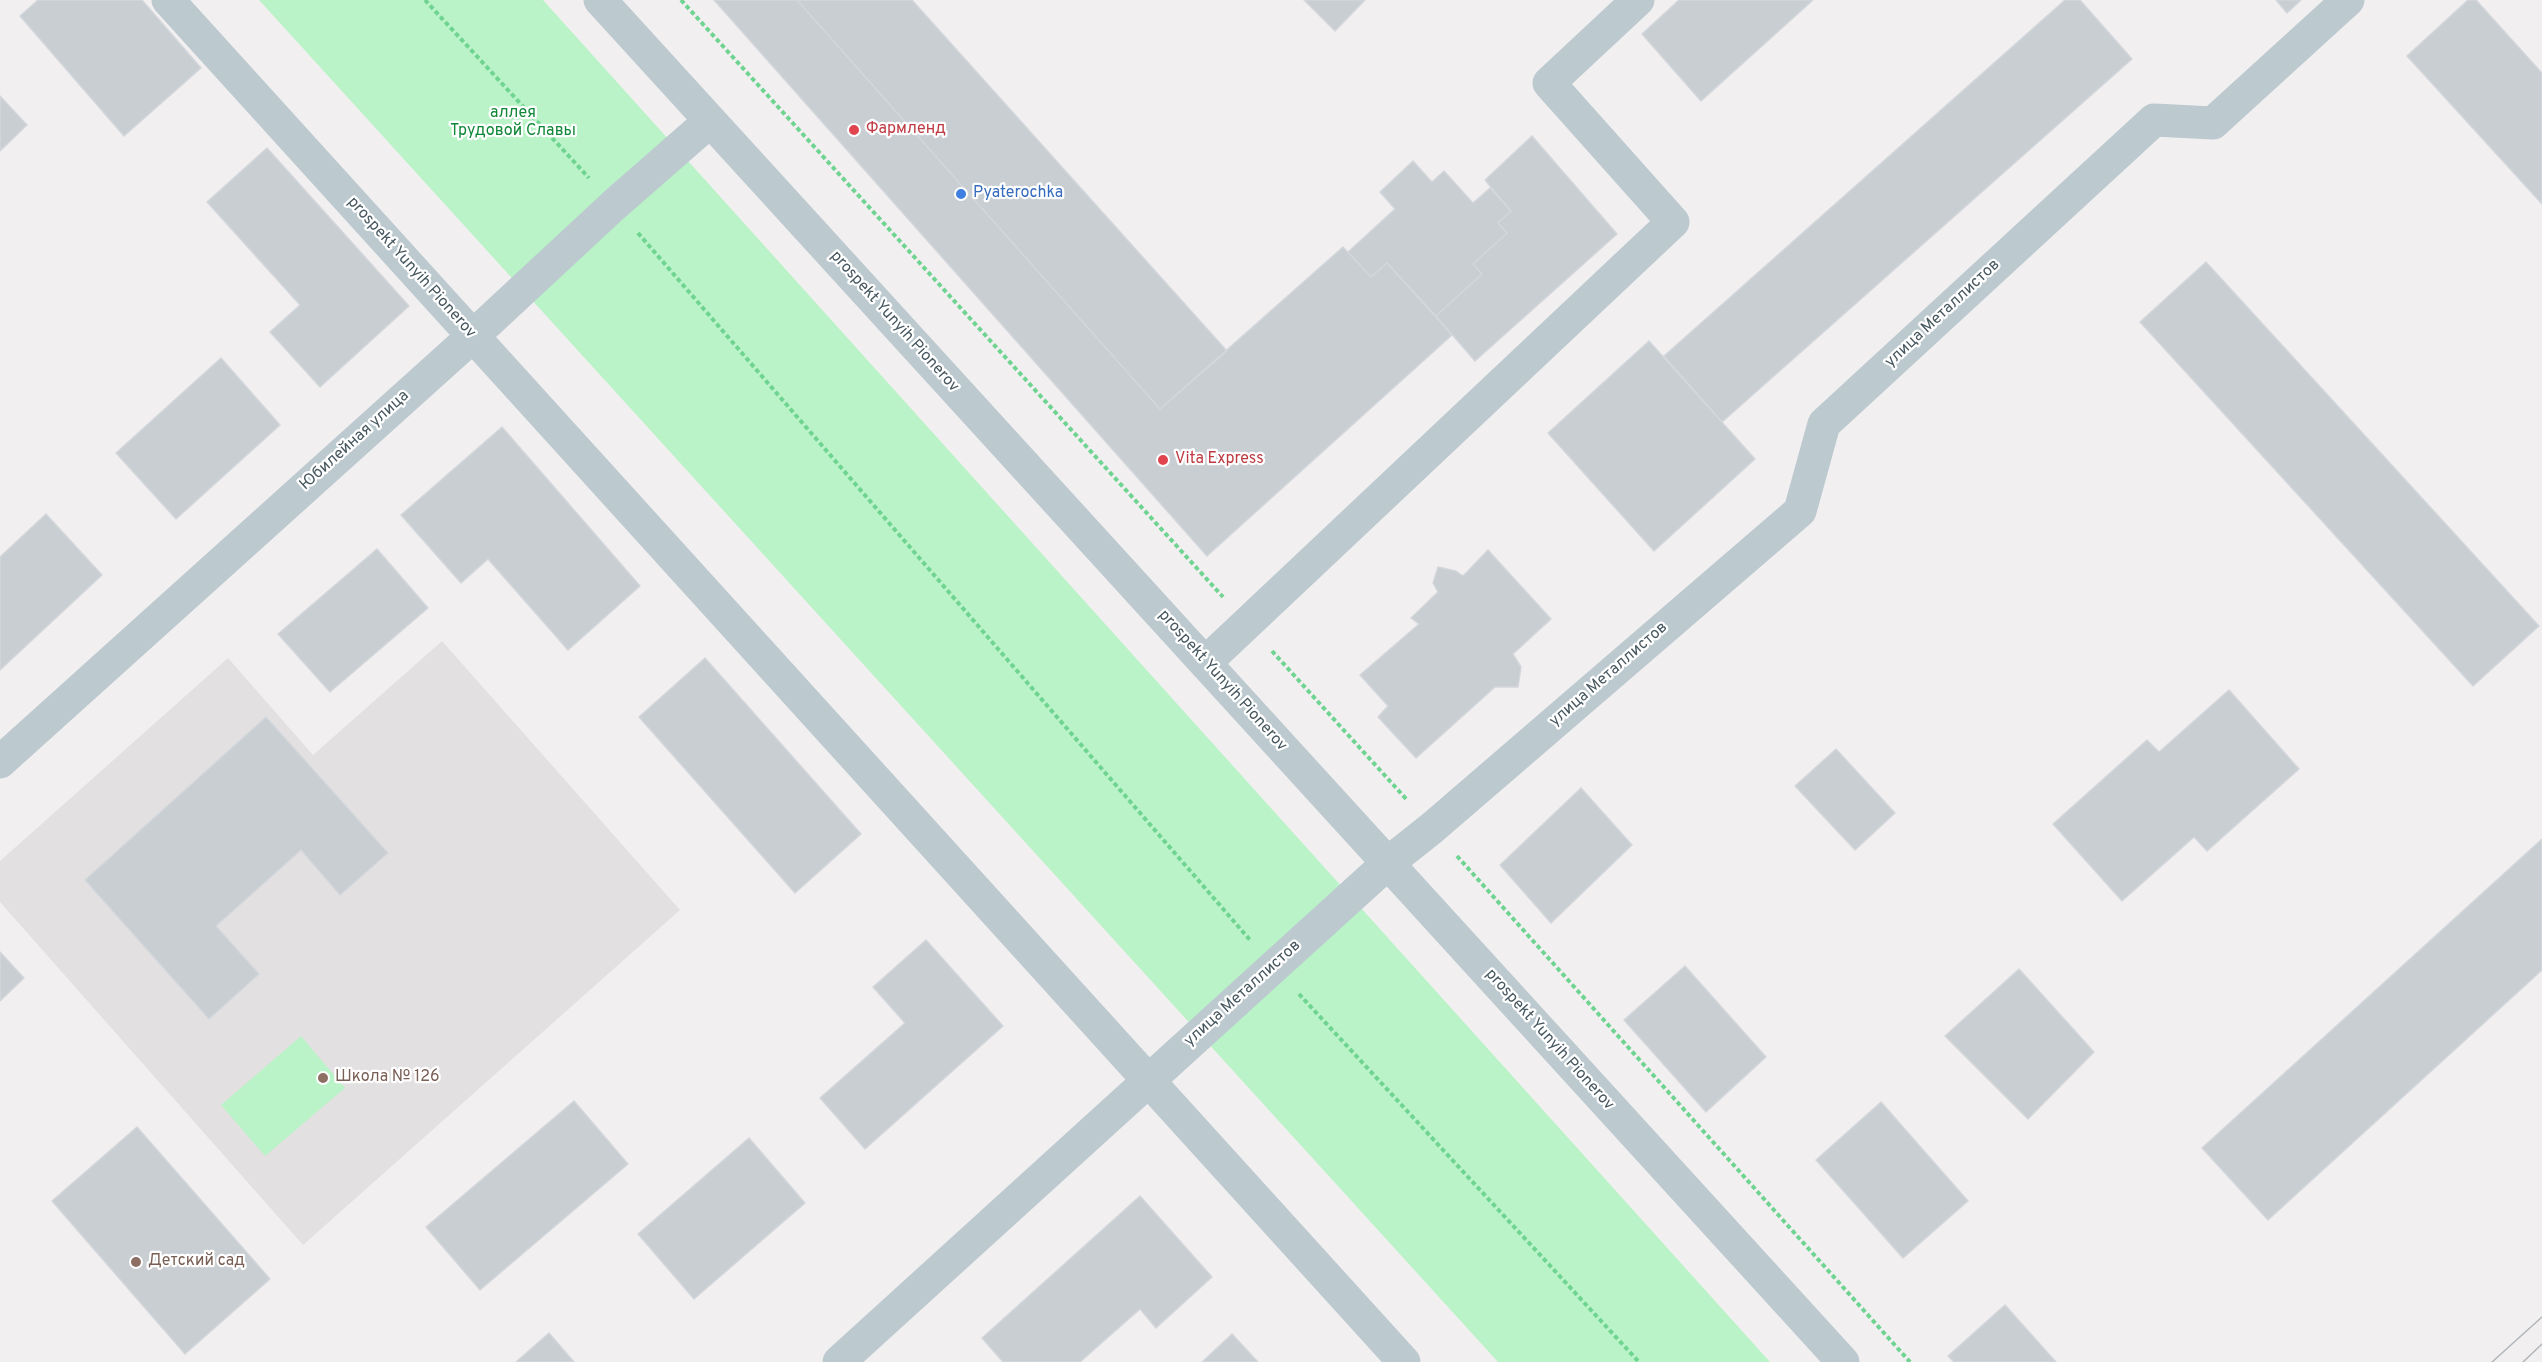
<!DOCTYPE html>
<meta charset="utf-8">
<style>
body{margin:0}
canvas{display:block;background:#f2eff0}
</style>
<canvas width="2542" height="1362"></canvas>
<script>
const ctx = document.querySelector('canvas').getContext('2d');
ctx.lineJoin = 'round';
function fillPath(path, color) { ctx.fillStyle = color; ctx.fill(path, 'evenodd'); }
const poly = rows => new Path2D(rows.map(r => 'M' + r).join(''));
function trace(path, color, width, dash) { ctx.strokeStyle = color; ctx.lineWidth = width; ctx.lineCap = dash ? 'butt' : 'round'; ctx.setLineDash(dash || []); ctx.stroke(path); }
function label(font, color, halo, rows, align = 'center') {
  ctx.font = font + ' Overpass,sans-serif'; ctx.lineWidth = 4.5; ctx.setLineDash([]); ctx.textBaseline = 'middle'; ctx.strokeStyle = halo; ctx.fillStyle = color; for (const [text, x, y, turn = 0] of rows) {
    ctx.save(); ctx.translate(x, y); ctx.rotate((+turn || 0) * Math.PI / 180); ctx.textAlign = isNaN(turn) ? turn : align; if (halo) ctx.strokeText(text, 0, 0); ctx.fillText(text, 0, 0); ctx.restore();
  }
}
fillPath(poly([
 [442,641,680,910,303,1245,0,902,0,861,228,658,313,755]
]), '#e3e0e2');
fillPath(poly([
 [259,0,543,0,1770,1362,1498,1362],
 [301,1036,345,1088,265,1156,221,1105]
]), '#baf3c7');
const building = poly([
 [38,0,142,0,201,68,124,136,20,16,38,0],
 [714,0,797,0,1160,409,1343,247,1371,277,1387,263,1452,335,1207,556,714,0],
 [797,0,912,0,1227,351,1160,409,797,0],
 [1304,0,1365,0,1335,31,1304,0],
 [1679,0,1813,0,1701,101,1642,34,1679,0],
 [2065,0,2080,0,2132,59,1722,422,1664,356,2065,0],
 [2276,0,2301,0,2287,13,2276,0],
 [2468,0,2476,0,2542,73,2542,204,2407,56,2468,0],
 [0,96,27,125,0,151,0,96],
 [1532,136,1617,234,1475,361,1436,316,1482,274,1473,264,1507,233,1498,223,1511,211,1485,180,1532,136],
 [267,148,409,306,320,387,270,332,300,305,207,202,267,148],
 [1413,161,1432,182,1444,171,1473,203,1490,188,1511,211,1498,223,1507,233,1473,264,1482,274,1436,316,1387,263,1371,277,1348,252,1395,209,1380,192,1413,161],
 [2206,262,2539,626,2473,686,2140,322,2206,262],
 [1649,341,1755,459,1654,551,1548,433,1649,341],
 [221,358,280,425,176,519,116,453,221,358],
 [502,427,640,586,568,650,488,559,461,583,401,515,502,427],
 [46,514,102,575,0,670,0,557,46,514],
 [377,549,428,608,330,692,278,634,377,549],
 [1488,550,1551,619,1513,654,1521,667,1518,687,1495,687,1416,758,1378,717,1388,706,1360,675,1419,624,1411,618,1438,592,1433,583,1438,567,1456,571,1463,576,1488,550],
 [705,658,861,834,795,893,639,717,705,658],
 [2229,690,2299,769,2207,851,2194,837,2122,901,2053,824,2147,740,2159,752,2229,690],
 [266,717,388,853,340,895,301,850,216,926,259,974,209,1019,85,880,266,717],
 [1836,749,1895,813,1855,850,1795,786,1836,749],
 [1581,788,1632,845,1551,923,1500,865,1581,788],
 [2542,839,2542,970,2268,1220,2202,1148,2542,839],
 [926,940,1003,1026,865,1149,820,1098,905,1023,873,987,926,940],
 [0,952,24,978,0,1001,0,952],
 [1685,966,1766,1057,1706,1112,1624,1020,1685,966],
 [2019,969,2094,1052,2028,1119,1945,1036,2019,969],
 [574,1101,628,1164,480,1290,426,1227,574,1101],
 [1881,1102,1968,1201,1903,1258,1816,1160,1881,1102],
 [137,1127,270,1279,185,1354,52,1201,137,1127],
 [749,1138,805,1203,694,1299,638,1234,749,1138],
 [1140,1196,1212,1277,1156,1328,1140,1309,1080,1362,1003,1362,982,1338,1140,1196],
 [2005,1305,2056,1362,1954,1362,1948,1356,2005,1305],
 [549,1333,574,1362,516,1362,549,1333],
 [1232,1334,1258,1362,1202,1362,1232,1334]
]);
fillPath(building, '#c9ced2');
trace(building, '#d3d7db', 1.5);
trace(poly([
 [425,0,589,178],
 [681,0,1223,597],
 [638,233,1250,940],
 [1272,651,1408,801],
 [1457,856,1910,1362],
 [1299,994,1639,1362]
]), '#6fd491', 4, [4.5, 3]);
trace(poly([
 [168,0,1404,1362],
 [600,0,1843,1362],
 [1205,663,1673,222,1549,83,1638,0],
 [0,762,473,336,614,205,710,121],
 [839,1362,1388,863,1432,828,1800,511,1824,424,2154,120,2213,123,2348,0]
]), '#bccad0', 33);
trace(poly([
 [2492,1362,2542,1317],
 [2523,1362,2542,1344]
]), '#b1b6ba', 1.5);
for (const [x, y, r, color] of [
 [854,130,6,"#e0444e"],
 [961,194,6,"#3f7fe0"],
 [1163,460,6,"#e0444e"],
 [323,1078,6,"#8d6e63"],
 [136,1262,6,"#8d6e63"]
]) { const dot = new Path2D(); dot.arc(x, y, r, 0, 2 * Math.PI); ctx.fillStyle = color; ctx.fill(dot); trace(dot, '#fff', 2); }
label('16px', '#0f8737', '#fff', [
 ["аллея",513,114],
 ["Трудовой Славы",513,132]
]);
label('16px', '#be3a42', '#fff', [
 ["Фармленд",866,130],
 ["Vita Express",1175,460]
], 'left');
label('16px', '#366cbe', '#fff', [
 ["Pyaterochka",973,194]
], 'left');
label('16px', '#46575f', '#fff', [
 ["prospekt Yunyih Pionerov",411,268,48],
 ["улица Металлистов",1943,314,-43],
 ["prospekt Yunyih Pionerov",894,322,48],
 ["Юбилейная улица",355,441,-42],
 ["улица Металлистов",1609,675,-41],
 ["prospekt Yunyih Pionerov",1222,681,48],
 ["улица Металлистов",1243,994,-42],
 ["prospekt Yunyih Pionerov",1549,1040,48]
]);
label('16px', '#785e54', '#fff', [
 ["Школа № 126",335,1078],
 ["Детский сад",148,1262]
], 'left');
</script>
